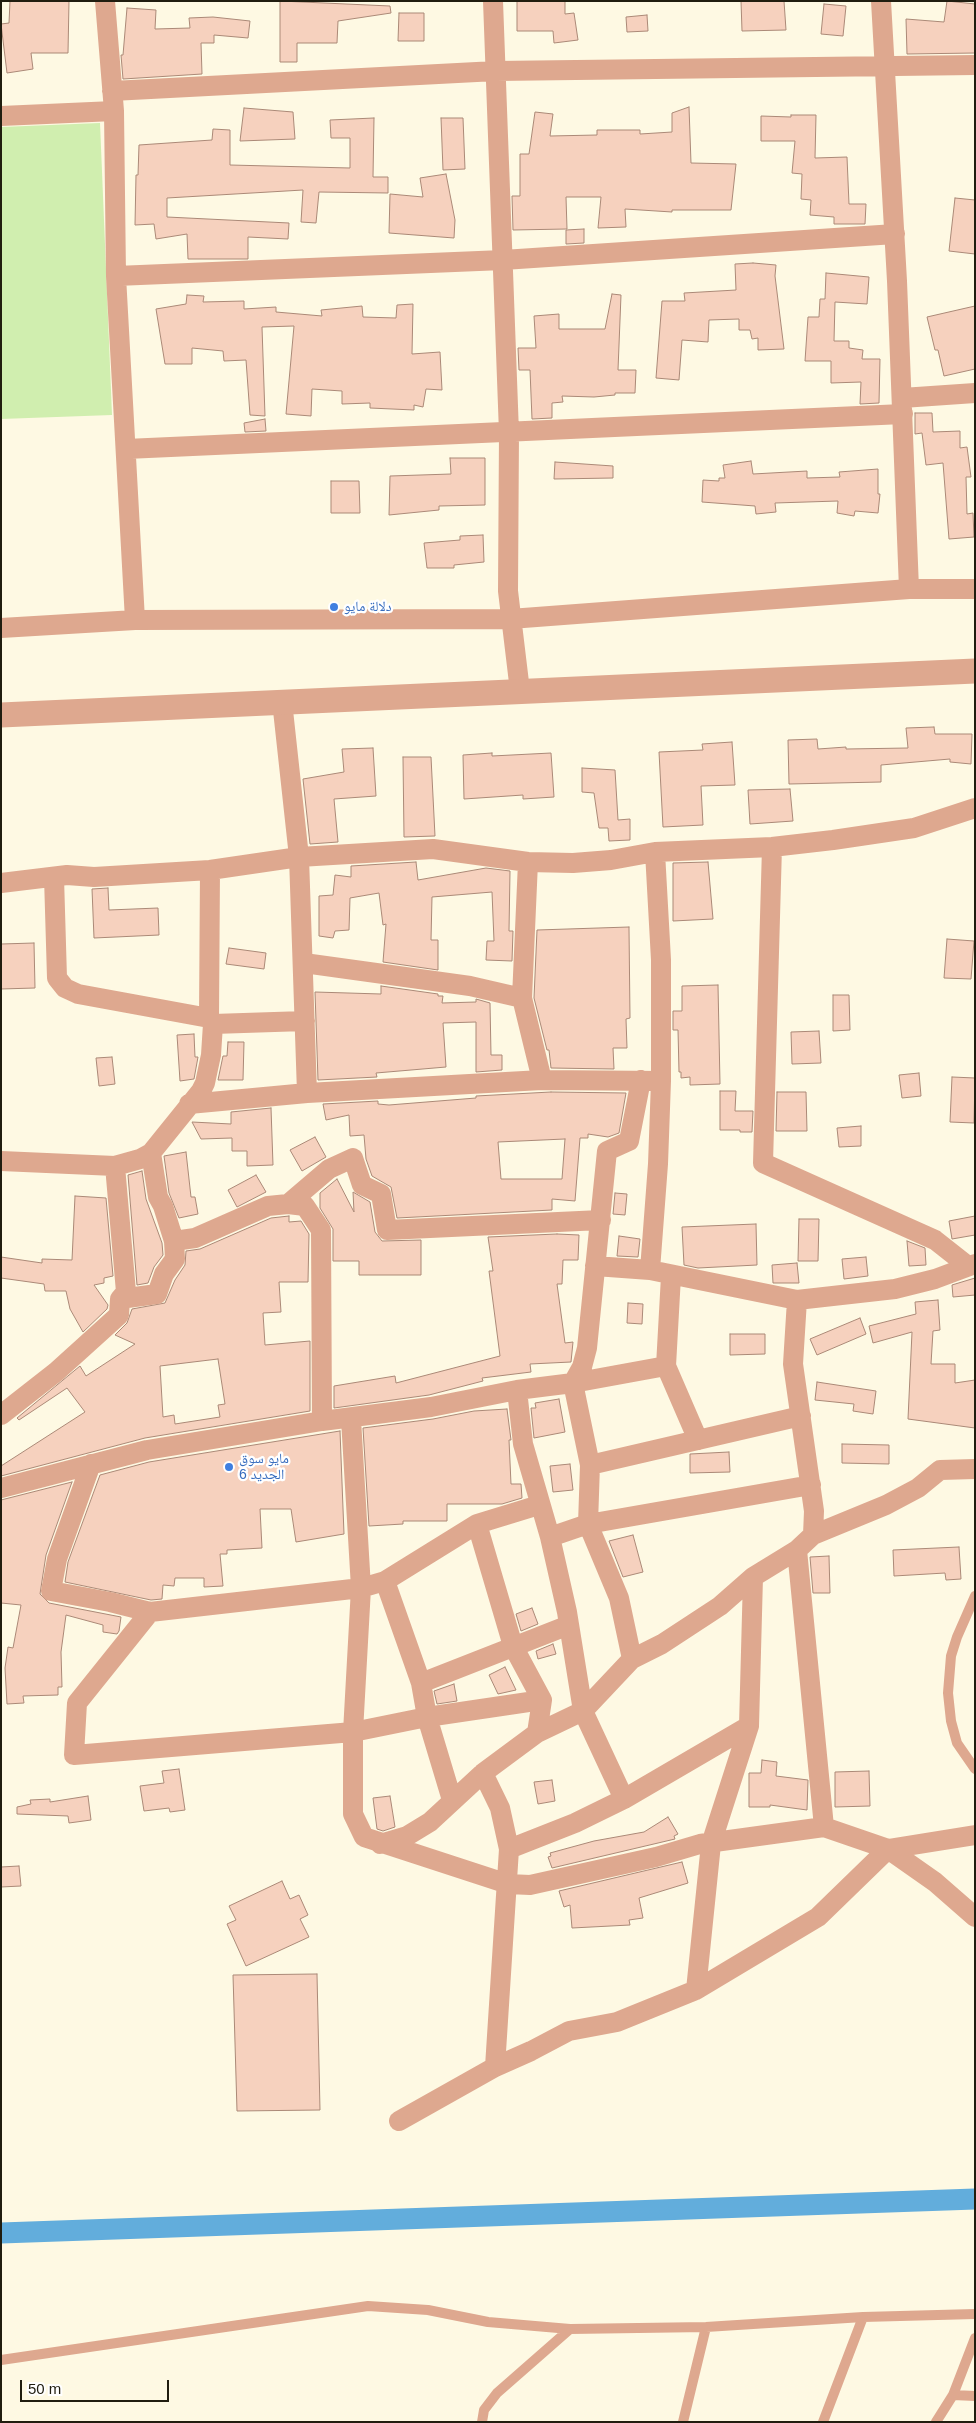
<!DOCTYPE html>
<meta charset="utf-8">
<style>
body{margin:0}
#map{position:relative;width:976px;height:2423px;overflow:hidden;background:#fef9e3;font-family:Helvetica,sans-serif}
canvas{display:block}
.frame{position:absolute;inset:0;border:2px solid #201d0f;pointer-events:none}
.scale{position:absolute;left:20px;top:2380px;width:149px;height:22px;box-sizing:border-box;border:2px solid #201d0f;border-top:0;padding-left:6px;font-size:15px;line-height:18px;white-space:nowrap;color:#201d0f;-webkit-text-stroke:4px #fff;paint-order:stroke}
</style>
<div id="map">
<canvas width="976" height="2423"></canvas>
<div class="frame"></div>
<div class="scale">50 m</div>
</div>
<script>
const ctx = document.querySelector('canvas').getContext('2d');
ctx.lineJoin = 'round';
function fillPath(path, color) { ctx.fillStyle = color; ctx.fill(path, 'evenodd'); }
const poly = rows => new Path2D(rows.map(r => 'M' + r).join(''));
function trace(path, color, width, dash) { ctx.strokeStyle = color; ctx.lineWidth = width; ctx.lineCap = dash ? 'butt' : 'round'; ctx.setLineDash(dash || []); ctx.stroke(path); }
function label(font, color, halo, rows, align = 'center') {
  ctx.font = font + ' Helvetica,"Noto Naskh Arabic",sans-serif'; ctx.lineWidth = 4.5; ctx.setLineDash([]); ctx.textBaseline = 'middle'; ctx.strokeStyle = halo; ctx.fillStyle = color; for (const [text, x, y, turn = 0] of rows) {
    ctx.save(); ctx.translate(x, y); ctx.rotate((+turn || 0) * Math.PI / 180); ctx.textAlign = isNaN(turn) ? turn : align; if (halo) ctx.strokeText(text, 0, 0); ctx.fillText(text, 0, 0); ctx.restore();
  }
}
fillPath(poly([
 [100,123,112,415,1,419,1,127]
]), '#d0eeaf');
trace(poly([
 [1,2233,975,2199]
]), '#62addc', 21);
const building = poly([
 [10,1,69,1,68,53,31,53,33,69,7,73,1,24,9,23,10,1],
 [280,1,390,6,391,13,338,21,337,43,297,43,297,62,280,62,280,1],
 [517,1,565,1,565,14,574,13,578,40,554,43,553,31,517,31,517,1],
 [741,1,784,1,786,30,742,31,741,1],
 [947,1,975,4,975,53,907,54,906,19,944,22,947,1],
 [824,4,846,6,843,36,821,34,824,4],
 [127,8,156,10,155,29,190,28,189,18,213,17,250,21,248,38,214,35,214,43,201,43,202,74,123,79,121,55,123,55,127,8],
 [399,13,424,13,424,41,398,41,399,13],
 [647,15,648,31,627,32,626,17,647,15],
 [689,107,691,163,736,164,731,210,672,210,672,212,625,209,626,227,598,228,601,197,566,197,567,229,513,230,512,196,520,196,520,154,529,154,535,112,553,114,550,136,597,135,597,130,640,130,640,134,672,132,672,113,689,107],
 [244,108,293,112,295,139,240,141,244,108],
 [791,115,816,115,815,158,847,157,849,204,866,204,865,224,834,224,834,217,810,215,811,200,801,199,802,174,792,173,795,141,761,141,761,116,791,117,791,115],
 [374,118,373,177,388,177,388,193,319,192,316,223,301,222,303,190,167,198,167,217,289,223,288,239,248,237,248,259,188,259,187,234,156,239,154,224,135,225,136,175,138,175,139,145,212,140,213,129,230,130,230,165,350,168,350,138,331,138,330,120,374,118],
 [441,118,463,118,465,169,443,170,441,118],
 [446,174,455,220,454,238,389,233,390,194,423,197,420,178,446,174],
 [955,198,975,200,975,254,949,251,955,198],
 [584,229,584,243,566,244,566,230,584,229],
 [753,263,776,265,775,276,784,349,758,350,758,338,752,339,750,330,739,330,739,319,709,320,708,342,682,340,679,380,656,378,662,301,685,301,684,293,736,290,735,264,753,263],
 [826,273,869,277,867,304,835,302,834,341,849,341,849,348,863,350,862,359,880,359,879,403,860,404,861,382,831,383,831,361,805,361,808,317,819,317,820,299,825,299,826,273],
 [612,294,621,295,618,370,636,370,635,393,615,393,615,395,594,397,562,396,563,402,552,403,552,418,532,419,530,370,519,370,518,348,536,348,534,316,559,314,559,329,605,329,612,294],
 [187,295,204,296,203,302,244,301,244,309,276,307,276,312,322,316,321,310,362,306,363,317,396,318,397,305,413,304,412,354,440,352,442,390,426,389,423,407,414,405,414,410,370,408,370,403,342,404,342,391,312,389,311,416,286,414,294,326,262,327,265,416,250,415,246,360,224,361,223,351,192,348,192,364,165,364,156,309,186,304,187,295],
 [975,306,975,369,944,376,938,350,935,350,927,317,975,306],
 [915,413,932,413,933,432,960,431,960,448,967,447,971,477,966,477,967,514,973,513,974,537,949,539,943,463,926,465,922,433,915,434,915,413],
 [265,419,266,431,245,432,244,423,265,419],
 [450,458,485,458,485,505,439,506,439,510,389,515,390,476,451,474,450,458],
 [751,461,753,474,807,471,807,478,840,477,839,472,878,469,878,494,880,494,878,513,855,511,854,516,837,513,838,501,775,503,776,512,756,514,755,506,702,502,703,480,719,481,719,478,725,478,723,465,751,461],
 [555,462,613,466,613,478,554,479,555,462],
 [331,481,359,481,360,513,331,513,331,481],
 [483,535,484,562,454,565,454,568,427,568,424,543,460,540,460,536,483,535],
 [934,727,935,734,972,734,971,764,950,762,950,759,881,765,881,782,789,784,788,740,817,739,818,749,846,747,846,749,908,748,906,728,934,727],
 [732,742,735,785,701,786,703,825,663,827,659,752,703,750,702,744,732,742],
 [373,748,376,796,334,799,338,842,310,844,303,779,344,772,342,749,373,748],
 [492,753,492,756,551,753,554,797,523,799,523,795,464,799,463,755,492,753],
 [403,757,431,757,435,836,404,837,403,757],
 [582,768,615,770,618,820,630,819,630,840,609,841,608,828,599,828,594,793,582,792,582,768],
 [790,789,793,821,750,824,748,790,790,789],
 [416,862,418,880,486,868,510,871,509,931,513,931,512,961,486,960,487,941,494,941,492,892,432,897,431,940,438,940,438,970,383,962,386,924,383,925,379,893,350,898,349,930,335,931,333,938,319,936,319,896,333,895,335,875,351,877,351,866,416,862],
 [708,862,713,919,673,921,673,863,708,862],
 [108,888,109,910,158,908,159,935,94,938,92,889,108,888],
 [629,927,630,1018,626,1019,627,1048,613,1048,614,1069,551,1068,549,1050,547,1050,534,998,537,930,629,927],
 [947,939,974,941,971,979,944,978,947,939],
 [34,943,35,988,1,989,1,944,34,943],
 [229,948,266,953,264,969,226,964,229,948],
 [718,985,720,1084,690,1085,690,1077,681,1078,681,1072,679,1072,678,1030,673,1030,673,1011,682,1011,682,986,718,985],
 [381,986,438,994,438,996,443,996,442,1003,476,1002,476,999,490,1003,491,1055,502,1055,502,1070,476,1072,476,1022,443,1023,446,1067,376,1073,377,1077,318,1080,315,992,381,994,381,986],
 [833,995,849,995,850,1030,833,1031,833,995],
 [819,1031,821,1063,792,1064,791,1032,819,1031],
 [194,1034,195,1057,198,1057,194,1079,180,1081,177,1035,194,1034],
 [228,1042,244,1042,243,1080,218,1080,223,1056,227,1056,228,1042],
 [112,1057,115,1084,99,1086,96,1058,112,1057],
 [919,1073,921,1096,902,1098,899,1075,919,1073],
 [952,1077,975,1078,974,1123,950,1122,952,1077],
 [720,1091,736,1091,735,1111,753,1111,752,1132,740,1132,740,1130,720,1130,720,1091],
 [551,1092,626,1093,619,1133,608,1137,588,1134,588,1138,580,1138,575,1201,552,1199,552,1210,397,1218,391,1187,372,1176,366,1159,364,1135,350,1136,349,1115,326,1120,323,1104,378,1101,378,1104,389,1105,476,1098,476,1096,551,1092],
 [565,1139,562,1179,501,1179,498,1142,565,1139],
 [777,1092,806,1092,807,1131,776,1131,777,1092],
 [271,1108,273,1165,247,1166,247,1151,232,1151,232,1138,201,1139,192,1122,231,1124,231,1112,271,1108],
 [861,1126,861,1146,839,1147,837,1128,861,1126],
 [315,1137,326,1157,302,1171,290,1150,315,1137],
 [186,1152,191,1197,195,1197,198,1214,179,1218,169,1193,164,1156,186,1152],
 [142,1171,146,1199,162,1243,163,1255,154,1267,148,1283,137,1285,128,1175,142,1171],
 [256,1175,266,1192,237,1207,228,1190,256,1175],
 [337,1179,354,1212,353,1192,370,1202,375,1232,382,1241,421,1240,421,1275,359,1275,359,1261,333,1261,333,1229,320,1208,320,1193,337,1179],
 [615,1193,627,1194,625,1215,613,1214,615,1193],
 [75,1196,106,1198,113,1276,104,1278,104,1283,94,1285,108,1305,107,1309,83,1332,70,1309,66,1291,45,1291,44,1284,1,1278,1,1257,42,1263,42,1259,72,1260,75,1196],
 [289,1216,289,1222,301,1221,309,1234,308,1282,279,1282,281,1312,263,1313,265,1345,310,1341,310,1411,145,1438,1,1476,1,1466,85,1412,67,1388,19,1420,17,1418,80,1366,86,1376,135,1344,115,1335,127,1323,132,1309,165,1303,175,1280,185,1265,186,1251,200,1249,271,1218,289,1216],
 [218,1359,225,1404,218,1405,220,1417,175,1424,174,1415,163,1417,160,1366,218,1359],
 [975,1216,975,1235,952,1239,949,1221,975,1216],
 [799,1219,819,1219,818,1261,798,1261,799,1219],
 [756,1224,757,1265,698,1268,684,1265,682,1227,756,1224],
 [557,1234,579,1235,578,1260,563,1260,562,1284,557,1284,565,1343,573,1342,571,1362,530,1364,531,1372,482,1378,483,1381,429,1395,334,1408,334,1386,395,1376,396,1383,500,1356,489,1271,493,1271,488,1237,557,1234],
 [619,1236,640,1239,638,1257,617,1256,619,1236],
 [907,1241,925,1248,926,1265,909,1266,907,1241],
 [866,1257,868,1276,844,1279,842,1259,866,1257],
 [797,1263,799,1283,773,1283,772,1265,797,1263],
 [975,1278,975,1295,953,1297,952,1285,975,1278],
 [938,1300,940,1330,933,1331,931,1364,955,1364,955,1383,975,1380,975,1428,908,1419,912,1332,873,1343,869,1326,916,1314,915,1302,938,1300],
 [628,1303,643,1304,642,1324,627,1323,628,1303],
 [860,1318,866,1334,817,1355,810,1339,860,1318],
 [730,1334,765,1334,765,1354,730,1355,730,1334],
 [817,1382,876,1391,873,1414,853,1411,854,1404,815,1400,817,1382],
 [559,1399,565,1432,534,1438,531,1408,536,1408,535,1403,559,1399],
 [507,1409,511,1440,509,1440,511,1484,521,1484,522,1498,502,1504,447,1504,447,1521,403,1521,403,1524,369,1526,363,1428,433,1419,474,1411,507,1409],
 [340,1431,344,1534,296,1542,291,1509,260,1509,262,1548,227,1550,227,1554,220,1554,223,1586,204,1587,204,1578,175,1578,174,1586,163,1585,162,1599,151,1600,65,1582,68,1562,100,1475,149,1462,340,1431],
 [842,1444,889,1445,889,1464,842,1463,842,1444],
 [729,1452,730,1472,690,1473,690,1454,729,1452],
 [570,1464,573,1490,553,1492,550,1466,570,1464],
 [72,1482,46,1555,40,1594,49,1603,121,1617,119,1631,117,1634,103,1632,103,1625,66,1615,61,1652,62,1687,58,1687,58,1695,23,1696,24,1703,7,1704,5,1668,8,1647,13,1648,21,1605,1,1603,1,1500,72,1482],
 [633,1535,643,1572,623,1577,609,1541,633,1535],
 [959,1547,961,1579,946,1580,945,1573,894,1576,893,1550,959,1547],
 [829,1556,830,1593,813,1593,810,1557,829,1556],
 [532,1608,538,1624,521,1631,516,1614,532,1608],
 [553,1644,556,1654,538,1659,536,1651,553,1644],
 [505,1667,516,1690,498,1694,489,1675,505,1667],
 [454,1684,457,1701,437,1704,434,1691,454,1684],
 [762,1760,777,1762,776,1776,808,1780,807,1810,770,1805,770,1807,749,1807,749,1773,761,1773,762,1760],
 [179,1769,185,1810,170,1812,169,1808,144,1811,140,1786,164,1783,162,1771,179,1769],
 [869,1771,870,1806,835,1807,835,1772,869,1771],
 [552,1780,555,1801,538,1804,534,1782,552,1780],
 [88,1796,91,1820,69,1823,68,1816,17,1814,17,1807,31,1804,30,1800,50,1799,50,1802,88,1796],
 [390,1796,395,1827,383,1831,377,1829,373,1798,390,1796],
 [668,1817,678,1834,674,1836,675,1839,552,1868,548,1857,551,1856,550,1853,594,1841,644,1832,668,1817],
 [682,1862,688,1883,639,1898,643,1918,629,1920,630,1925,572,1928,570,1905,564,1907,559,1891,682,1862],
 [19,1866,21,1886,1,1887,1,1867,19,1866],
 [282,1881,290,1899,299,1895,308,1915,300,1919,309,1937,246,1966,227,1924,236,1920,229,1906,282,1881],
 [317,1974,320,2110,237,2111,233,1975,317,1974]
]);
fillPath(building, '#f6d1be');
trace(building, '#ab8977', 1);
trace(poly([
 [975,1596,957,1637,951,1656,948,1693,951,1721,957,1743,975,1769],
 [1,2360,368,2306,428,2310,488,2322,570,2329,706,2327,863,2317,975,2314],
 [953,2395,975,2396],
 [482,2422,484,2410,497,2393,570,2329],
 [683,2422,706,2327],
 [823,2422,863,2317],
 [936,2422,953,2395,975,2338]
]), '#dea88f', 10);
trace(poly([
 [105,1,114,111,116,276,135,620],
 [493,1,509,433,508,591,520,691],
 [881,1,897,281,909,589],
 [112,91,496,71,975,65],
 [1,116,114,111],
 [116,276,503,260,895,234],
 [902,398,975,393],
 [126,449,903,414],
 [1,628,135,620,510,619,909,589,975,589],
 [282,701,299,857,307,1093],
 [772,847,763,1163,935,1240,968,1266],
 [528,862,522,998,542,1080],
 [54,877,57,978,65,988,78,994,209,1018],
 [1,883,67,875,94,877,210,870,299,857,433,849,528,862,573,863,611,860,655,852,772,847,833,840,914,828,975,808],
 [304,963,470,986,522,998],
 [213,1024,305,1021],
 [189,1104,307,1093,542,1080,661,1081],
 [1,1161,115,1166,140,1159,151,1153,201,1091,205,1083,211,1055,213,1024,209,1018,210,870],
 [288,1204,329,1169,353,1158,362,1185,381,1194,387,1230,601,1220],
 [174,1241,195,1238,268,1206,288,1204,305,1206,321,1230,322,1421],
 [595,1266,650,1270,797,1300,895,1289,935,1279,975,1264],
 [650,1270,658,1164,661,1081,661,960,655,852],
 [671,1276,666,1366,698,1440],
 [120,1299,157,1294,164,1274,175,1259,174,1241,163,1206,158,1197,151,1153],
 [797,1300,793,1364,814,1511,813,1535],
 [517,1390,523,1444,550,1537,567,1612,583,1711,624,1799],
 [1,1415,56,1372,119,1315,120,1299,126,1292,115,1166],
 [351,1419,361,1588,353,1732,353,1814,364,1837,508,1884,530,1885,656,1857,700,1844,824,1827,888,1849,935,1882,975,1917],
 [91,1464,57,1559,51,1591,110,1602,150,1612,361,1588,385,1581,477,1524,539,1505],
 [590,1465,801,1416],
 [1,1488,147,1450,322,1421,431,1407,517,1390,573,1383,666,1366],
 [477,1524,513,1646,542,1700,537,1733],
 [550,1537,588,1524,811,1485],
 [797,1550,824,1827],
 [385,1581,421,1683,427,1717,452,1800],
 [150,1612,77,1703,74,1755,353,1732,427,1717,542,1700],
 [632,1659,619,1598,588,1524,590,1465,573,1383,582,1367,587,1348,607,1151,629,1141,641,1080],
 [421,1683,569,1625],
 [483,1773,500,1808,509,1849,495,2067],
 [380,1844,407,1836,430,1822,483,1773,537,1733,583,1711,632,1659,662,1644,720,1606,753,1577,797,1550,813,1535,886,1505,918,1488,940,1470,975,1469],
 [509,1849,575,1823,624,1799,749,1726],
 [696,1990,711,1844,749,1726,753,1577],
 [399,2121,495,2067,531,2051,569,2031,617,2022,696,1990,818,1917,888,1849,975,1835]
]), '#dea88f', 20);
trace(poly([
 [1,715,975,671]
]), '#dea88f', 25);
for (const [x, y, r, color] of [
 [334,607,5,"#3f7fe0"],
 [229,1467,5,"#3f7fe0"]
]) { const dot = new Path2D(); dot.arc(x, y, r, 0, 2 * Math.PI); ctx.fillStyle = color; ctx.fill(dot); trace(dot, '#fff', 2); }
label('14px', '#366cbe', '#fff', [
 ["دلالة مايو",344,607],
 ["مايو سوق",239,1459],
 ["6 الجديد",239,1475]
], 'left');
</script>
